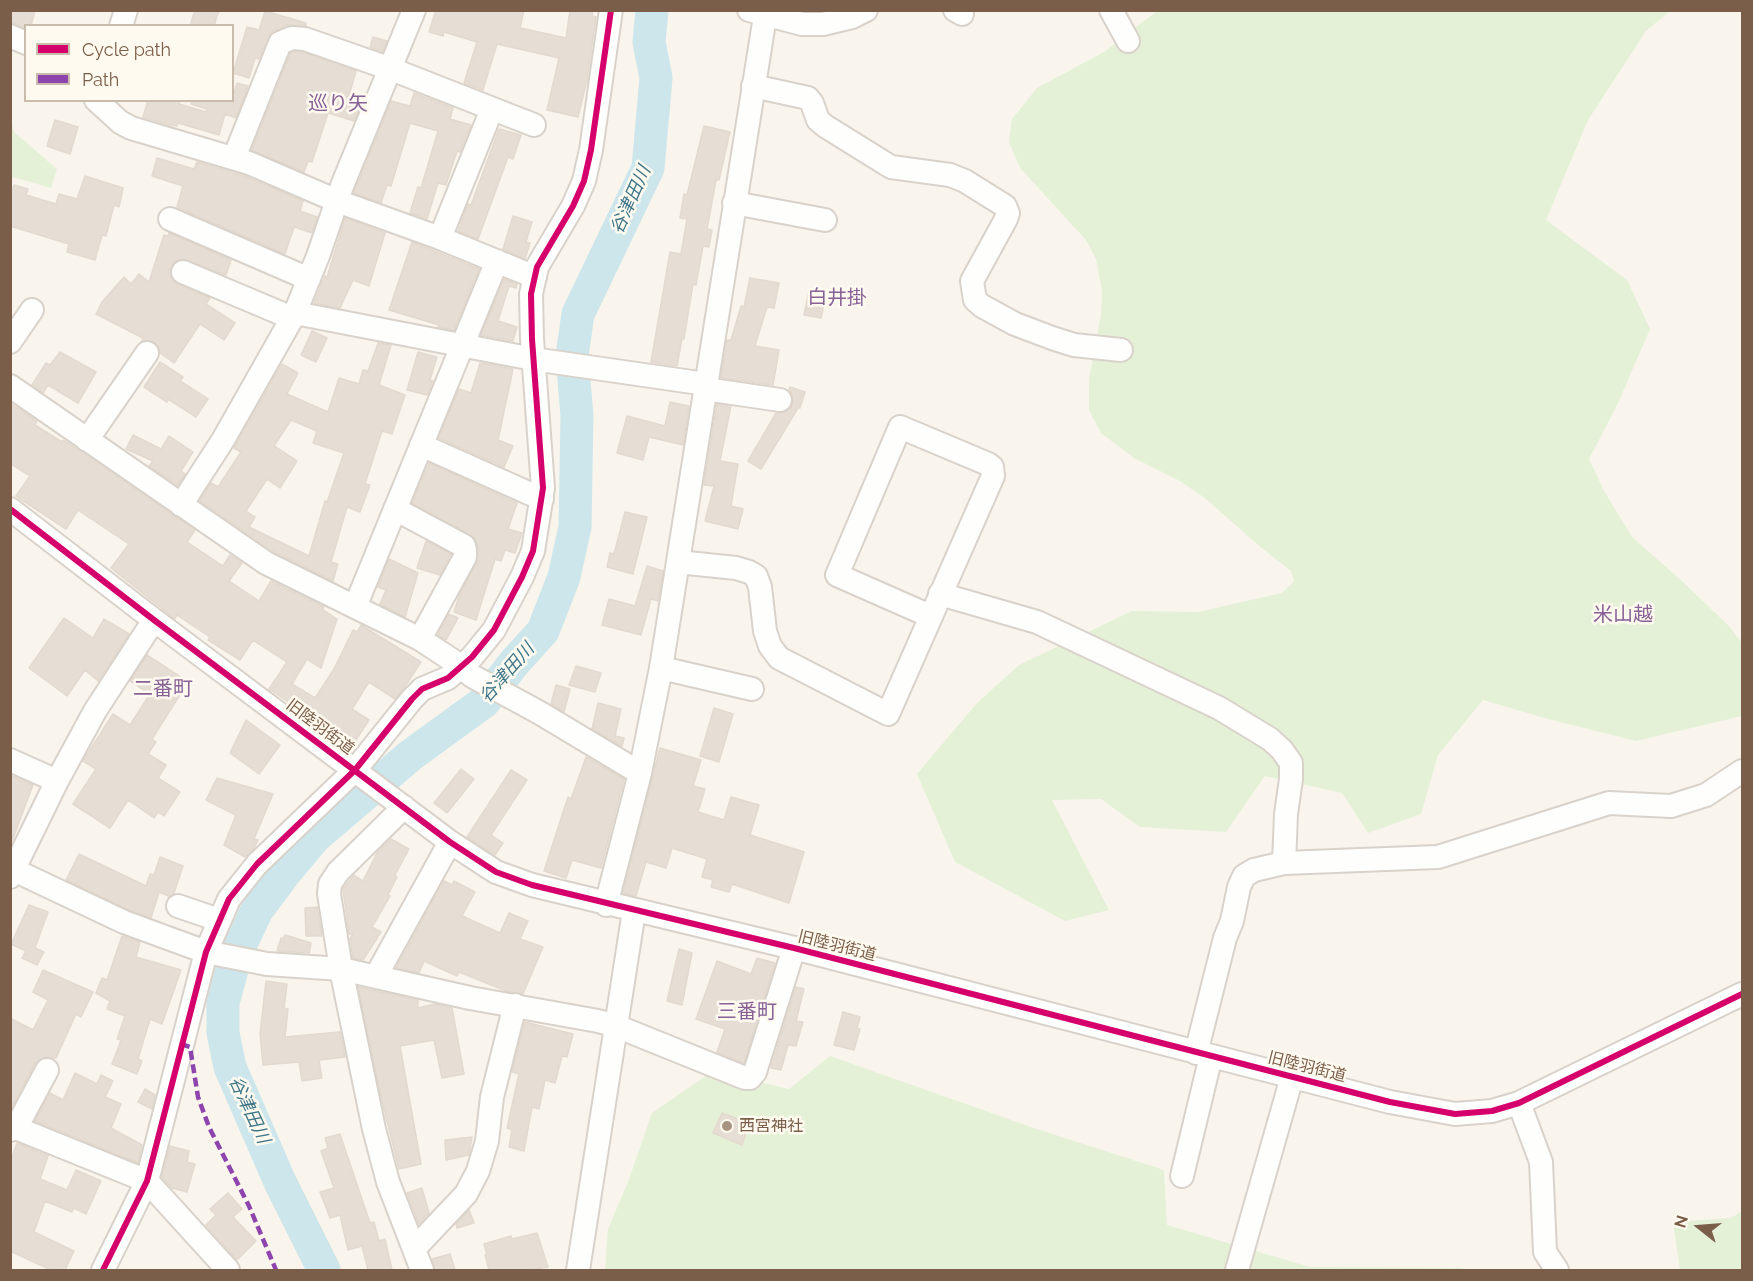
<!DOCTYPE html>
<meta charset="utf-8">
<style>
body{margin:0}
#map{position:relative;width:1753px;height:1281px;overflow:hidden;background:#f9f5ed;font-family:Raleway,sans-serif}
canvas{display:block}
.frame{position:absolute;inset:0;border:12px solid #7b5e49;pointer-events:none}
.legend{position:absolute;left:24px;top:24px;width:210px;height:78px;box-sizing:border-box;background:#fffaf0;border:2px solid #cabcad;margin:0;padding:8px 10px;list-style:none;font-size:18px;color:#7b5e49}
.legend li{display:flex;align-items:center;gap:12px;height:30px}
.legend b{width:30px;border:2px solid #cabcad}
.north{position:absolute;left:1669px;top:1197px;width:60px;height:60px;-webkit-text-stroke:4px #fffaf0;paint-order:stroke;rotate:287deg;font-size:16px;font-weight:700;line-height:24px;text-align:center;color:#7b5e49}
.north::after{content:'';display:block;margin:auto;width:21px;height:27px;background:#7b5e49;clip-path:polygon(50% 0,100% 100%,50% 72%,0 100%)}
</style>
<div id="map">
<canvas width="1753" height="1281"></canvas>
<div class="frame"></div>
<ul class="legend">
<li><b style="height:8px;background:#d6006c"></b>Cycle path</li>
<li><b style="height:8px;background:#8e44ad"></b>Path</li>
</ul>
<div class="north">N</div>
</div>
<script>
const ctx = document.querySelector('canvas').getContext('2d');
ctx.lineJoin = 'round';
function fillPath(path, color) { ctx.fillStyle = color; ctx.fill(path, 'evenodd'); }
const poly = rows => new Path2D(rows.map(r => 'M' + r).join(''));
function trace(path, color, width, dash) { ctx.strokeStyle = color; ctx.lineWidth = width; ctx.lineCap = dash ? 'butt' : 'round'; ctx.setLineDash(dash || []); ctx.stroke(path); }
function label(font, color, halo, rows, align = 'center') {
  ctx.font = font + ' Raleway,"Noto Sans JP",sans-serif'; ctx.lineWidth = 5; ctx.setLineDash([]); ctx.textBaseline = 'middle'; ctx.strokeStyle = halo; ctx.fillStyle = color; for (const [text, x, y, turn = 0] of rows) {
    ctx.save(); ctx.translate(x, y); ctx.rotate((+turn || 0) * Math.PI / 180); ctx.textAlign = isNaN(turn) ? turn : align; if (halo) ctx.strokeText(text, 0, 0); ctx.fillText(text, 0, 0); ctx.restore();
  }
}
fillPath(poly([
 [1157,11,1670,11,1646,31,1588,120,1546,220,1627,280,1650,329,1618,403,1589,459,1604,491,1632,537,1683,582,1729,626,1742,643,1742,716,1636,741,1548,719,1483,700,1438,755,1421,814,1368,833,1342,793,1265,776,1226,832,1140,827,1101,799,1052,800,1109,910,1065,921,955,862,917,774,977,703,1019,665,1132,611,1198,612,1282,593,1294,581,1291,571,1258,545,1206,499,1180,481,1134,458,1101,433,1089,410,1089,379,1101,314,1102,292,1096,259,1086,240,1020,168,1009,142,1012,119,1037,88,1104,52],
 [10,117,14,132,57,169,51,188,13,177,11,185],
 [830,1056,1034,1128,1164,1170,1167,1225,1310,1267,1462,1268,1465,1270,605,1270,608,1229,628,1182,652,1113,713,1071,789,1089],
 [1742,1211,1742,1270,1680,1270,1673,1222,1731,1218]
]), '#e4f1d7');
trace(poly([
 [324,1270,280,1182,230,1067,223,1033,223,1003,236,955,257,910,284,874,315,837,411,755,484,702,514,663,543,631,564,577,575,527,577,416,572,356,578,314,648,168,656,78,649,42,652,10]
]), '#cde6eb', 33);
const building = poly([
 [10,10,35,10,31,26,26,26,26,28,10,23,10,10],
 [195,10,219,10,214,26,190,26,195,10],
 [436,10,524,10,520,28,566,38,570,10,593,10,592,16,596,17,587,80,578,117,547,110,559,58,497,44,483,90,464,83,477,42,444,32,443,36,429,32,436,10],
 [265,11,306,23,306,26,287,25,271,33,259,59,255,58,249,78,233,73,247,27,259,30,265,11],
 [373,37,387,41,382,52,370,47,373,37],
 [294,52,302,52,356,71,347,103,360,107,354,121,328,113,312,162,308,161,304,172,252,150,290,53,294,52],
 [237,83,248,86,236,118,225,114,219,135,178,123,177,126,170,125,143,117,148,100,180,100,179,104,206,112,207,109,191,104,192,100,232,100,237,83],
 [414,93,453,108,450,119,471,125,460,152,457,151,446,185,438,183,427,219,410,213,418,187,421,188,438,131,410,123,391,186,387,185,381,203,354,193,391,101,410,106,414,93],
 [55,120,78,127,70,154,47,146,55,120],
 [704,126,730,132,719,180,716,180,707,229,712,230,709,247,703,246,696,285,693,284,684,339,682,339,677,366,651,362,670,252,681,254,687,219,680,218,684,194,687,195,704,126],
 [499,129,521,135,513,159,508,157,478,239,458,231,468,204,471,205,499,129],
 [157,158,194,169,197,162,244,176,303,201,300,211,317,217,312,233,294,227,285,254,177,207,183,186,152,176,157,158],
 [85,176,123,188,119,207,114,205,106,236,102,235,95,260,67,252,69,244,10,226,10,197,14,185,28,189,26,195,56,204,59,194,77,199,85,176],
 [513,216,532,222,526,242,530,243,525,259,503,249,513,216],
 [345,218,385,233,369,286,353,280,340,308,314,303,325,276,327,277,345,218],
 [169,233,231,260,226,275,182,259,174,262,170,267,170,273,172,280,177,284,210,298,206,304,235,323,224,340,200,324,174,363,160,353,159,347,154,342,142,341,143,338,96,314,102,302,124,277,131,284,139,274,149,282,164,235,168,236,169,233],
 [412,242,479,269,454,330,438,327,439,325,389,310,412,242],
 [750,278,779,283,774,308,767,307,755,346,779,350,773,385,721,378,727,340,731,340,741,306,744,307,750,278],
 [504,279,517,284,516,288,509,286,498,321,517,327,513,341,481,335,504,279],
 [809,290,826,294,821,318,804,315,809,290],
 [312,331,327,338,316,362,301,355,312,331],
 [378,343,391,345,379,385,405,395,392,434,382,431,365,484,370,485,360,512,347,507,331,562,338,564,333,581,273,551,200,501,211,483,218,487,241,452,234,448,282,364,298,373,287,394,328,412,339,378,359,384,363,370,368,371,378,343],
 [291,420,317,431,313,443,344,453,327,502,325,501,309,556,249,527,255,517,246,511,267,479,280,488,297,461,274,446,291,420],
 [60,352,96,372,78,403,48,385,43,393,32,385,46,363,50,365,60,352],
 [418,352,437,357,430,380,433,381,427,395,407,390,418,352],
 [160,362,183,377,180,381,208,399,196,417,168,399,167,402,144,387,160,362],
 [480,363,513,369,498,440,513,446,504,467,439,438,459,389,471,393,480,363],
 [790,387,805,392,800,408,798,408,761,469,748,461,776,413,784,413,791,408,793,401,792,394,789,390,790,387],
 [670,402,689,406,683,445,649,437,643,460,617,453,627,416,665,426,670,402],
 [10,403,37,421,35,425,62,442,63,440,74,447,195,530,187,542,223,566,230,555,242,563,229,581,259,601,271,581,324,607,322,609,337,619,321,668,307,659,292,684,315,698,334,669,353,630,357,632,361,625,421,662,404,688,395,699,369,682,352,709,369,720,352,746,289,704,287,701,269,689,287,662,253,640,240,660,208,640,210,637,177,615,175,619,111,568,129,544,78,510,66,529,16,496,30,476,10,463,10,403],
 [717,404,731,406,720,461,738,464,731,506,743,509,738,529,705,521,714,486,704,485,717,404],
 [133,435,161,449,169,436,193,452,181,471,185,474,178,485,149,466,153,461,126,449,133,435],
 [429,463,517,503,508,529,522,533,515,553,505,550,501,561,495,559,476,620,454,612,460,593,477,563,478,550,475,538,412,503,429,463],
 [625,512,647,517,633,574,607,567,610,553,614,554,625,512],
 [426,541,451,554,440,575,417,568,426,541],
 [389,559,418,573,405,617,380,604,386,590,378,587,389,559],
 [647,566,663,571,658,601,651,599,641,635,602,625,609,599,635,606,647,566],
 [449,614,458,618,446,640,438,635,449,614],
 [64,618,93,638,104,619,129,634,98,681,85,670,67,696,29,668,64,618],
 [147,655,188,682,152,739,156,742,148,754,166,765,158,778,180,792,164,816,158,812,154,818,128,800,110,828,73,804,96,769,83,761,113,714,130,725,150,694,130,681,147,655],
 [576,666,601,673,595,692,569,685,576,666],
 [556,685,570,689,564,712,551,704,556,685],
 [598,703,621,709,615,736,624,738,622,746,592,729,598,703],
 [714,708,733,714,719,762,700,756,714,708],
 [246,720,280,745,259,774,230,753,246,720],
 [660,748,701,760,693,786,705,789,698,812,724,820,731,797,759,805,750,835,804,852,789,903,732,884,729,892,711,887,713,880,702,877,707,859,672,848,666,868,646,862,636,896,623,893,660,748],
 [586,757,624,779,601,868,572,860,566,878,544,871,568,797,571,799,586,757],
 [461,769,474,779,447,813,434,803,461,769],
 [511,770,527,780,491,835,503,843,495,855,467,837,511,770],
 [10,775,33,785,12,841,10,841,10,775],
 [217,778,273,794,254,839,258,840,254,848,245,857,224,845,236,815,206,800,217,778],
 [391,839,409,849,395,875,397,877,388,895,390,896,372,927,381,932,363,960,353,958,350,939,353,934,349,934,343,889,354,875,363,881,378,851,391,839],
 [79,854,146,886,150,874,154,875,160,857,183,866,174,893,169,896,159,892,151,918,129,910,66,880,79,854],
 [444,881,452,885,454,881,475,892,462,916,500,933,509,913,528,921,520,939,543,947,523,994,506,991,459,972,457,976,424,961,419,973,396,968,444,881],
 [29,905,48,912,35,948,44,952,37,965,22,958,26,951,11,944,29,905],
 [317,907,322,936,306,936,305,908,317,907],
 [285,935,311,943,309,953,277,951,281,938,283,939,285,935],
 [122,936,140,942,136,957,181,970,162,1024,150,1019,138,1059,142,1061,137,1074,112,1064,121,1040,117,1039,125,1016,107,1009,110,1001,96,993,102,978,107,980,122,936],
 [679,949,692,953,682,1005,667,1001,679,949],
 [757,958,775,963,744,1063,717,1052,725,1029,696,1019,717,961,751,974,757,958],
 [43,970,93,992,81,1017,76,1014,56,1058,46,1057,35,1063,11,1109,10,1018,33,1030,48,1000,33,992,43,970],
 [266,981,287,984,284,1008,288,1009,285,1037,340,1032,345,1057,319,1060,322,1078,302,1081,299,1062,263,1065,260,1034,266,981],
 [358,987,418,1000,418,1008,435,1004,452,1008,464,1074,442,1078,434,1040,400,1046,421,1164,399,1169,382,1101,358,987],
 [796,987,804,989,796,1021,803,1022,796,1046,788,1045,781,1070,771,1068,796,987],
 [843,1012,860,1017,857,1028,860,1029,854,1050,834,1045,843,1012],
 [525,1022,573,1034,567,1057,562,1056,555,1083,545,1080,539,1109,532,1107,524,1151,509,1147,512,1130,507,1128,519,1074,512,1072,525,1022],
 [75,1073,97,1084,101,1075,113,1081,105,1097,121,1104,111,1128,142,1145,138,1163,35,1121,50,1093,63,1100,75,1073],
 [145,1089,155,1095,152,1109,138,1102,145,1089],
 [722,1113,749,1123,742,1145,713,1133,722,1113],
 [340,1134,370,1223,374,1222,379,1241,385,1239,392,1270,368,1270,362,1246,348,1250,340,1215,330,1218,320,1192,334,1188,321,1151,328,1148,325,1138,340,1134],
 [472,1137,469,1155,446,1160,445,1140,472,1137],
 [17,1143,48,1156,40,1179,67,1190,76,1170,101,1181,86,1214,74,1208,72,1212,45,1201,34,1232,74,1251,65,1270,51,1270,10,1251,10,1163,17,1143],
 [170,1146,189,1151,187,1162,195,1164,187,1192,172,1188,162,1177,170,1146],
 [422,1188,429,1213,419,1224,407,1193,422,1188],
 [228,1193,242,1209,233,1217,256,1241,237,1260,206,1225,216,1215,210,1209,228,1193],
 [469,1210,474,1223,457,1228,456,1224,469,1210],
 [537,1233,548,1267,530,1270,489,1270,485,1255,487,1254,484,1244,511,1236,512,1239,537,1233],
 [450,1254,455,1270,435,1270,432,1259,450,1254]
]);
fillPath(building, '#e6ded4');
trace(building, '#e3d9ce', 1.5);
const minor = poly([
 [749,10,802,24,823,24,852,17,866,10],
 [955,10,962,14],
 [1111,10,1128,41],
 [121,26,126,10],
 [10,36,26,43],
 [753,86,808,98,812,103,818,120,825,126,891,167,950,175,965,181,1005,206,1008,213,1006,219,972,281,975,300,982,306,1015,324,1052,338,1074,345,1121,350],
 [96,100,120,122,131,128,249,163,337,201,440,238,535,277],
 [234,158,280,43,292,38,305,39,391,69,534,125],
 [734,203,825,220],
 [170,219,309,279],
 [440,238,492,109],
 [183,272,292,318],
 [295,313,533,359,706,384],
 [10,342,32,310],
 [10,386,266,563,420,639,461,666,472,676,540,713,640,773],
 [705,389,780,400],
 [87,440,147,353],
 [421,445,542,499],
 [181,505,223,440,295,313,318,256,342,186,414,10],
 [10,509,154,620,450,842,496,872,532,885,794,948,1390,1102,1455,1114,1492,1111,1519,1103,1742,994],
 [395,509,464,546,465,550,465,557,420,639],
 [678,562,736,568,749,572,756,576,760,587,765,631,770,646,779,658,888,714,993,476,992,467,988,464,900,427,837,575,930,616],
 [940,594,1037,622,1219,708,1270,739,1282,750,1291,763,1291,779,1286,814,1284,863],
 [355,607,497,261],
 [661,668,752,689],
 [10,760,57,781],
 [404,807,338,872,330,884,329,894,341,969,374,1129,388,1182,422,1270],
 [14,870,124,922,206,952,267,964,341,969,470,998,598,1021,616,1026,745,1078,750,1078,755,1072,794,948],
 [10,877,57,781,95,711,154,620],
 [606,905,640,773,661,668,766,10],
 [178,906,219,920],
 [376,976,450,842],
 [1196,1053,1225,938,1232,921,1239,887,1244,876,1254,870,1284,863,1438,857,1609,803,1671,806,1706,795,1742,771],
 [1519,1103,1541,1162,1545,1252,1557,1270],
 [10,1127,16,1128,47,1070],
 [10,1130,16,1128,147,1181,228,1270],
 [1182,1176,1211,1056],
 [414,1249,466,1194,478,1171,487,1141,492,1097,515,1005],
 [103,1270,147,1181,206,952,229,899,257,864,355,770,412,699,422,689,448,678,472,657,494,630,522,577,533,551,543,488,532,339,531,294,537,267,573,206,584,181,591,150,611,10],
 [578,1270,634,911],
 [1237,1270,1292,1077]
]);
trace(minor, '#d9d2cb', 26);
trace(minor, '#fefefc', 22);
trace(poly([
 [181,1044,190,1047,198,1097,209,1127,249,1206,276,1270]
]), '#8e44ad', 4.5, [9, 4.5]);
trace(poly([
 [10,509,154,620,450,842,496,872,532,885,794,948,1390,1102,1455,1114,1492,1111,1519,1103,1742,994],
 [103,1270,147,1181,206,952,229,899,257,864,355,770,412,699,422,689,448,678,472,657,494,630,522,577,533,551,543,488,532,339,531,294,537,267,573,206,584,181,591,150,611,10]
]), '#d6006c', 6);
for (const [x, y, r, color] of [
 [727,1126,6,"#a79382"]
]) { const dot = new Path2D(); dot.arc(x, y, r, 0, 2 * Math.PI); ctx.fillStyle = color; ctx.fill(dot); trace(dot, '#fffaf0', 2); }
label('16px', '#7b5e49', '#fffaf0', [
 ["旧陸羽街道",320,727,37],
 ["旧陸羽街道",837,946,14],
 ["旧陸羽街道",1307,1067,14]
]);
label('16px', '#7b5e49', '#fffaf0', [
 ["西宮神社",739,1126]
], 'left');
label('italic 18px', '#3e7789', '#fffaf0', [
 ["谷津田川",631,200,-66],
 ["谷津田川",507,673,-49],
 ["谷津田川",249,1110,65]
]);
label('20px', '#886197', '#fffaf0', [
 ["巡り矢",338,104],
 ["白井掛",837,298],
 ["米山越",1623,615],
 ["二番町",163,689],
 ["三番町",747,1012]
]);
</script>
